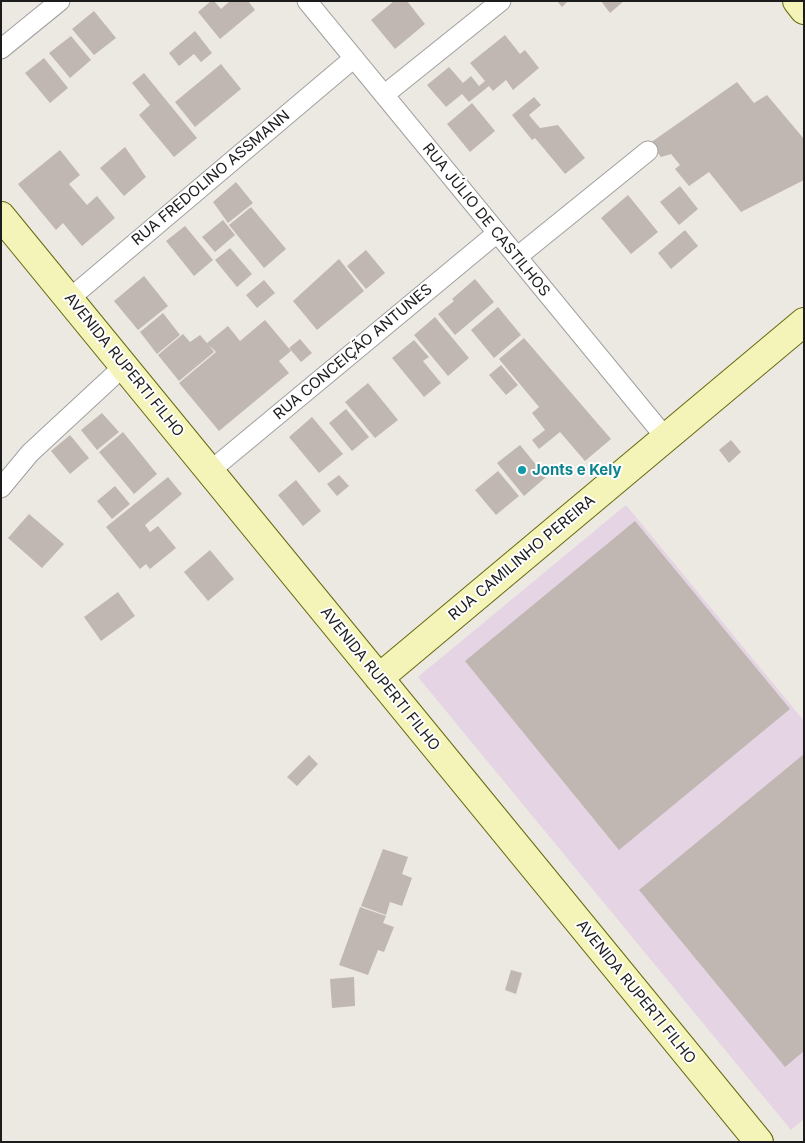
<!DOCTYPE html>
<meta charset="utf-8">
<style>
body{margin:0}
#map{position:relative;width:805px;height:1143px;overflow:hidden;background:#ece8e2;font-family:Inter,sans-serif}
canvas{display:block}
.frame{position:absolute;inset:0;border:2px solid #1c1c1c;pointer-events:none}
</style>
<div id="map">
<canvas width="805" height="1143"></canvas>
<div class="frame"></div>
</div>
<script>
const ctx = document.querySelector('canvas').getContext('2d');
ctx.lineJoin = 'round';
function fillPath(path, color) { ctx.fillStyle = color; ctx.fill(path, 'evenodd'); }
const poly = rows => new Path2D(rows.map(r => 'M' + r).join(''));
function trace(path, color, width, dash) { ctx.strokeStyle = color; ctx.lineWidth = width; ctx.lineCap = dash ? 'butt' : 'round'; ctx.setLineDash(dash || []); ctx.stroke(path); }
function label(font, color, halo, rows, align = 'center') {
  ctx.font = font + ' Inter,sans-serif'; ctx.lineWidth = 4; ctx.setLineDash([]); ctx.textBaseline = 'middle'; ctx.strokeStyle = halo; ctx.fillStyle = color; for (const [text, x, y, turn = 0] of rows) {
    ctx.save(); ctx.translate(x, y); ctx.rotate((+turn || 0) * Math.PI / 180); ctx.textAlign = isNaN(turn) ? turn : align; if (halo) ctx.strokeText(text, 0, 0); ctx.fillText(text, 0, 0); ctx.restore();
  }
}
fillPath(poly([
 [626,505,804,721,804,1119,791,1130,418,677]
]), '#e5d4e3');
fillPath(poly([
 [211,1,214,1,221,9,230,1,248,1,255,10,220,39,198,12],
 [394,1,407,1,425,24,395,49,371,20],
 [557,1,568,1,562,7],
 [601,1,624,1,610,13],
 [94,11,116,38,94,55,72,29],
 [195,31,212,53,201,62,194,54,179,66,169,53],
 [505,35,520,54,525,50,539,68,513,90,506,80,493,91,489,86,469,102,462,94,446,107,427,85,449,67,463,83,471,76,479,86,485,81,470,63],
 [71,36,91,60,70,78,49,53],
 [44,58,68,88,50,103,25,73],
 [221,64,241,89,195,127,175,102],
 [144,73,197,138,174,157,139,115,150,105,132,83],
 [737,82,754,103,767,95,804,139,804,180,741,212,709,172,689,186,675,169,680,165,671,154,661,157,650,143],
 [534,97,541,105,529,115,540,128,558,125,585,158,565,174,535,138,532,140,512,115],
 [472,103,495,131,470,152,447,124],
 [125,147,146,177,124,196,100,168],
 [60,150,80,175,69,184,87,205,97,196,115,218,82,246,63,223,56,230,18,184],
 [236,182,253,203,228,223,213,202],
 [680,186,698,209,679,225,660,202],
 [628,195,658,232,631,254,601,218],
 [251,207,286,249,264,268,229,225],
 [223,220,235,235,215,252,202,237],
 [185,226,213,260,194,276,166,241],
 [685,230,698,246,671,269,658,253],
 [230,248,252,274,237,287,215,260],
 [366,250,385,273,366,289,347,266],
 [339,259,364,291,317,330,293,301],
 [144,276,168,306,138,330,114,301],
 [475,279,494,302,455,335,438,314,454,301,452,299],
 [264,280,275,293,257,308,246,295],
 [498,307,521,335,494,358,471,330],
 [163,313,180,335,157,354,140,332],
 [435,317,469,358,448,376,414,335],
 [265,320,291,351,279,361,289,373,219,431,179,383,216,352,209,345,214,352,179,381,158,355,183,334,190,342,200,335,207,343,228,326,240,341],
 [524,338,611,439,585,461,560,432,539,449,532,440,545,430,532,413,539,407,499,359],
 [300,339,312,353,301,362,289,348],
 [414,340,429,357,423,361,441,383,424,397,392,358],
 [501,365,518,385,506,395,489,375],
 [368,383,398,420,375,438,345,402],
 [346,409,369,437,352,451,329,423],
 [102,413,119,432,97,450,81,430],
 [312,417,343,454,319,473,289,437],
 [123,432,157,474,134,494,99,452],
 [70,435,89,458,70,474,51,451],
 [731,440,741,452,729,463,719,450],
 [520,445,546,477,524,496,497,463],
 [498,471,519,496,496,515,475,490],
 [339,475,349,486,337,496,327,484],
 [168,477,182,494,145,525,150,532,158,526,176,548,150,569,146,564,140,569,106,527],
 [296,480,321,511,303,526,278,495],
 [115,486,130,504,112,519,97,501],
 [29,514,64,544,42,568,8,538],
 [635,521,790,709,619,850,465,661],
 [210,550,234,579,208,601,184,572],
 [118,592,135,616,101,641,84,617],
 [804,754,804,1051,785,1067,639,890],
 [309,755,318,764,297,786,287,777],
 [383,849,408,857,402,874,412,878,402,906,390,902,386,915,361,906],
 [360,907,386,916,383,923,394,927,384,952,378,950,368,975,339,965],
 [511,970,522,973,516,994,505,990],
 [354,977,355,1006,332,1008,330,979]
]), '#c0b7b2');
const street = poly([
 [307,1,665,437],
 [1,49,60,1],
 [384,95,501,1],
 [517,257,648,151],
 [69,299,354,58],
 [210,471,497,233],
 [1,488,30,453,125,365]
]);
const secondary = poly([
 [797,1,804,10],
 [1,216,759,1142],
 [379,678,804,322]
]);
trace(street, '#a0a0a0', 21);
trace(secondary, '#66690c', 30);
trace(street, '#fff', 19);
trace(secondary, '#f4f3b8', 28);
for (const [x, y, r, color] of [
 [522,470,5,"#0f9aa8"]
]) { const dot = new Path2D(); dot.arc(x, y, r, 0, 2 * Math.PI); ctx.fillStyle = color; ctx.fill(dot); trace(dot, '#fff', 2); }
label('15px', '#1c1c1c', '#fff', [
 ["RUA FREDOLINO ASSMANN",211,178,-40],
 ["RUA JÚLIO DE CASTILHOS",486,220,51],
 ["RUA CONCEIÇÃO ANTUNES",353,352,-40],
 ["AVENIDA RUPERTI FILHO",124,365,51],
 ["RUA CAMILINHO PEREIRA",522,558,-40],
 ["AVENIDA RUPERTI FILHO",380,679,51],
 ["AVENIDA RUPERTI FILHO",636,992,51]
]);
label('bold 15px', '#0d838f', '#fff', [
 ["Jonts e Kely",532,470]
], 'left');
</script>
